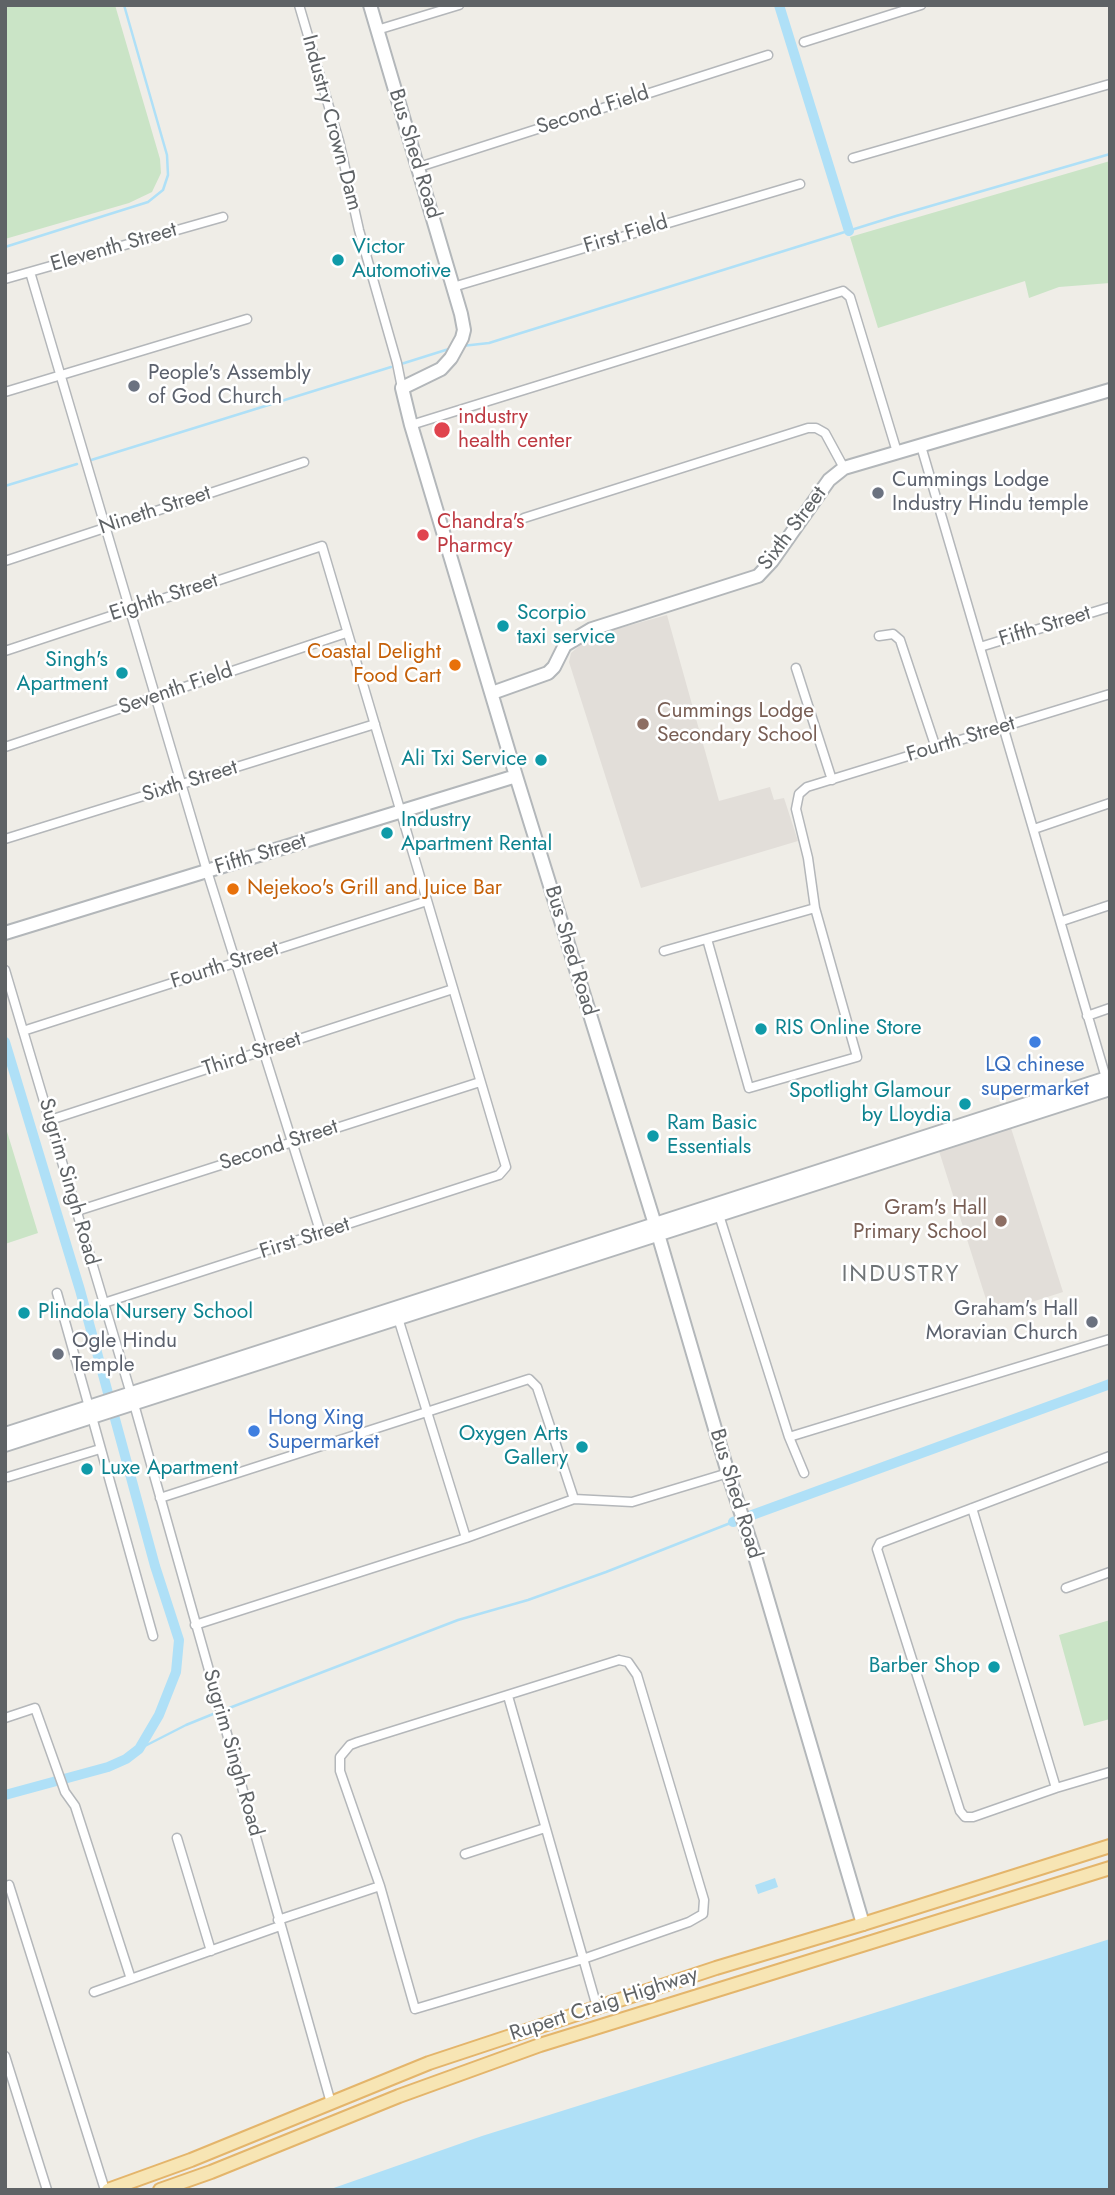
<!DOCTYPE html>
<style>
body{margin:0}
#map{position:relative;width:1115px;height:2195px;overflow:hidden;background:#efede7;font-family:Jost,sans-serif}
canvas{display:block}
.frame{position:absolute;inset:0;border:7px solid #5f6366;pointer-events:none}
</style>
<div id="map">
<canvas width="1115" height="2195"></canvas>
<div class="frame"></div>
</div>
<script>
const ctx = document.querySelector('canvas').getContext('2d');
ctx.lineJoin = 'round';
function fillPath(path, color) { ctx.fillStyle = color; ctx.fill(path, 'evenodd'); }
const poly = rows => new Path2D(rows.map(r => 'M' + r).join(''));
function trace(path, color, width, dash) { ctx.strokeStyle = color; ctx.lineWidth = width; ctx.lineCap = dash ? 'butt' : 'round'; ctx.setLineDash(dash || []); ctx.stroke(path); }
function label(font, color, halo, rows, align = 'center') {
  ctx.font = font + ' Jost,sans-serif'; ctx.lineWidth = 5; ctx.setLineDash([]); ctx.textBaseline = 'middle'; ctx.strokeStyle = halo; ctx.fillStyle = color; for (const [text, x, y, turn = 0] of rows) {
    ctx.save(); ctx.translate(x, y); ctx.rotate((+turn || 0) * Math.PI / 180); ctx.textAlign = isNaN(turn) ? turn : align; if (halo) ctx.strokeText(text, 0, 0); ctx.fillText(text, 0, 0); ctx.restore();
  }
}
fillPath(poly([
 [667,615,719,801,770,787,774,800,784,798,798,841,641,888,569,662,571,653,591,636],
 [1011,1128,1063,1292,991,1315,939,1151]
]), '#e2ded9');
fillPath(poly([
 [5,5,115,5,160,159,161,173,152,192,129,203,5,239],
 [1110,161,1110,283,1059,287,1029,298,1025,281,878,328,850,237],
 [5,1125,38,1233,5,1244],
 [1110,1620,1110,1719,1084,1726,1059,1635]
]), '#cae4c6');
fillPath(poly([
 [775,1878,778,1887,758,1894,755,1885],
 [1110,1939,1110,2190,328,2190,482,2136]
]), '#afe0f7');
trace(poly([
 [5,247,148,202,163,190,168,175,167,155,124,5],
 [462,346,489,343,896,216,1110,154],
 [398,365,452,348],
 [88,461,391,367],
 [5,486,77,464],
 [224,1710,458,1620,528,1600,606,1572,733,1522],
 [139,1749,186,1725,218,1712]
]), '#afe0f7', 2.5);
trace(poly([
 [779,5,849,231],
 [5,1042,80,1290,155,1566,179,1640,176,1672,159,1715,139,1749,126,1759,108,1767,5,1795],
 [733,1522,1110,1384]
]), '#afe0f7', 10);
const street = poly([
 [299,5,339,141,359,230,397,363,402,388],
 [377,30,459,5],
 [804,42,921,5],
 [853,158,1110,84],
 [419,167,768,55],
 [30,272,207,871,321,1234],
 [5,279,223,217],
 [453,287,800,184],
 [5,392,247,319],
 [411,425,843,291,850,297,897,452],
 [921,446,1106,1078],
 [524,518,808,428,816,428,825,433,844,468],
 [5,561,304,462],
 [879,636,893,634,900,640,936,748],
 [980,647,1110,607],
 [5,651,322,546,506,1167,499,1175,104,1303],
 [796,668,832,780],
 [5,747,346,633],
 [1034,829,1110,803],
 [5,839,375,724],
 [1062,921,1110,905],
 [707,939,749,1088,857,1057,815,908,808,858,796,809,799,794,807,787,1110,694],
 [664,951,815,908],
 [5,970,131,1394],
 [1087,1016,1110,1008],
 [23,1031,427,901],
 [50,1120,453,989],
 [77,1211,480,1082],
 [719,1215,789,1437,804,1473],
 [57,1293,89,1407],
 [398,1318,466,1538],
 [134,1404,331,2103],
 [92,1417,153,1636],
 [789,1437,1110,1339],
 [1110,1456,880,1543,877,1549,960,1811,965,1817,973,1817,1056,1788,1110,1772],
 [8,1477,100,1449],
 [160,1498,529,1379,537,1387,574,1499],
 [972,1508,1056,1788],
 [1066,1588,1110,1572],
 [195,1625,466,1538,574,1499,632,1502,728,1473],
 [619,1660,628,1662,637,1675,704,1900,703,1914,689,1922,583,1959,415,2009,380,1886,340,1771,340,1757,350,1745,358,1742,619,1660],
 [508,1696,597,2007],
 [5,1718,35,1708,65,1792,75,1806,131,1979],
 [177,1838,211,1951],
 [465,1854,545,1828],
 [5,1887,9,1885,105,2190],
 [278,1920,380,1886],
 [94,1992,280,1926],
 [5,2056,47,2190]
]);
const secondary = poly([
 [370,5,461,314,464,330,462,338,451,358,441,369,402,388,411,425,516,776,658,1234,728,1473,754,1553,863,1924],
 [492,693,548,673,554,667,565,645,592,629,758,576,772,561,829,480,844,468,1110,390],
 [5,933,516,776],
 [5,1434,1110,1077],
 [5,1445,1110,1089]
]);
const primary = poly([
 [108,2190,191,2160,429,2063,716,1968,863,1924,1110,1846],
 [160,2190,211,2172,399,2096,540,2045,1110,1868]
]);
trace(street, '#b4b7ba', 11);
trace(secondary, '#b3b7ba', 16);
trace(primary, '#e4b56b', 16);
trace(street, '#fff', 8);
trace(secondary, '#fff', 12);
trace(primary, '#f7e5b4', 12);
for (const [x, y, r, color] of [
 [338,260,7,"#0f9aa8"],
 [134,386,7,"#6b7280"],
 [442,430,9,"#e0444e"],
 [878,493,7,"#6b7280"],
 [423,535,7,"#e0444e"],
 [503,626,7,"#0f9aa8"],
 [455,665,7,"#e8710a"],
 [122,673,7,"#0f9aa8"],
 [643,724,7,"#8d6e63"],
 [541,760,7,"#0f9aa8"],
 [387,833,7,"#0f9aa8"],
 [233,889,7,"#e8710a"],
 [761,1029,7,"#0f9aa8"],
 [1035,1042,7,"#3f7fe0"],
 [965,1104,7,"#0f9aa8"],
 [653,1136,7,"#0f9aa8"],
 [1001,1221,7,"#8d6e63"],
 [24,1313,7,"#0f9aa8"],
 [1092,1322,7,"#6b7280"],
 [58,1354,7,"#6b7280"],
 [254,1431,7,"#3f7fe0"],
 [582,1447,7,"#0f9aa8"],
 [87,1469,7,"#0f9aa8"],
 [994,1667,7,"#0f9aa8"]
]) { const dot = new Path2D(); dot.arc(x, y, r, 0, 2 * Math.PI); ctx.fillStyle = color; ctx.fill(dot); trace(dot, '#fff', 2.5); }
label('21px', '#5f6366', '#fff', [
 ["Second Field",593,111,-18],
 ["Industry Crown Dam",331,123,75],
 ["Bus Shed Road",414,154,73],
 ["First Field",626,235,-17],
 ["Eleventh Street",114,248,-16],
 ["Nineth Street",155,511,-18],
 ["Sixth Street",793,529,-53],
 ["Eighth Street",164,598,-18],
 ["Fifth Street",1045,627,-17],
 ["Seventh Field",176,690,-19],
 ["Fourth Street",961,740,-17],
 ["Sixth Street",190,782,-17],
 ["Fifth Street",261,855,-17],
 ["Bus Shed Road",570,951,73],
 ["Fourth Street",225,966,-18],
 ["Third Street",252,1055,-18],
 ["Second Street",279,1146,-18],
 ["Sugrim Singh Road",68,1182,74],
 ["First Street",305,1239,-18],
 ["Bus Shed Road",735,1494,73],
 ["Sugrim Singh Road",232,1753,74],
 ["Rupert Craig Highway",604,2005,-18]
]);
label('21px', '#0d838f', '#fff', [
 ["Victor",352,248],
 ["Automotive",352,272],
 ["Scorpio",517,614],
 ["taxi service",517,638],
 ["Singh's",108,661,"right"],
 ["Apartment",108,685,"right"],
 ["Ali Txi Service",527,760,"right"],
 ["Industry",401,821],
 ["Apartment Rental",401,845],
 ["RIS Online Store",775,1029],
 ["Spotlight Glamour",951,1092,"right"],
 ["by Lloydia",951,1116,"right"],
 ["Ram Basic",667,1124],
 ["Essentials",667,1148],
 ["Plindola Nursery School",38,1313],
 ["Oxygen Arts",568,1435,"right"],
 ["Gallery",568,1459,"right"],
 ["Luxe Apartment",101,1469],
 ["Barber Shop",980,1667,"right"]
], 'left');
label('21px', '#5b616d', '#fff', [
 ["People's Assembly",148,374],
 ["of God Church",148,398],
 ["Cummings Lodge",892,481],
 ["Industry Hindu temple",892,505],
 ["Graham's Hall",1078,1310,"right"],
 ["Moravian Church",1078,1334,"right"],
 ["Ogle Hindu",72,1342],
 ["Temple",72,1366]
], 'left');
label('21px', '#be3a42', '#fff', [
 ["industry",458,418],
 ["health center",458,442],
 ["Chandra's",437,523],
 ["Pharmcy",437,547]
], 'left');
label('21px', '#c56008', '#fff', [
 ["Coastal Delight",441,653],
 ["Food Cart",441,677],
 ["Nejekoo's Grill and Juice Bar",247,889,"left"]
], 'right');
label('21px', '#785e54', '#fff', [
 ["Cummings Lodge",657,712],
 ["Secondary School",657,736],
 ["Gram's Hall",987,1209,"right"],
 ["Primary School",987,1233,"right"]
], 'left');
label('21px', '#366cbe', '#fff', [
 ["LQ chinese",1035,1066],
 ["supermarket",1035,1090],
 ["Hong Xing",268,1419,"left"],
 ["Supermarket",268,1443,"left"]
]);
ctx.letterSpacing = '2px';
label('23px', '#707578', '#fff', [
 ["INDUSTRY",901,1275]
]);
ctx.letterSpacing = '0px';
</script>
